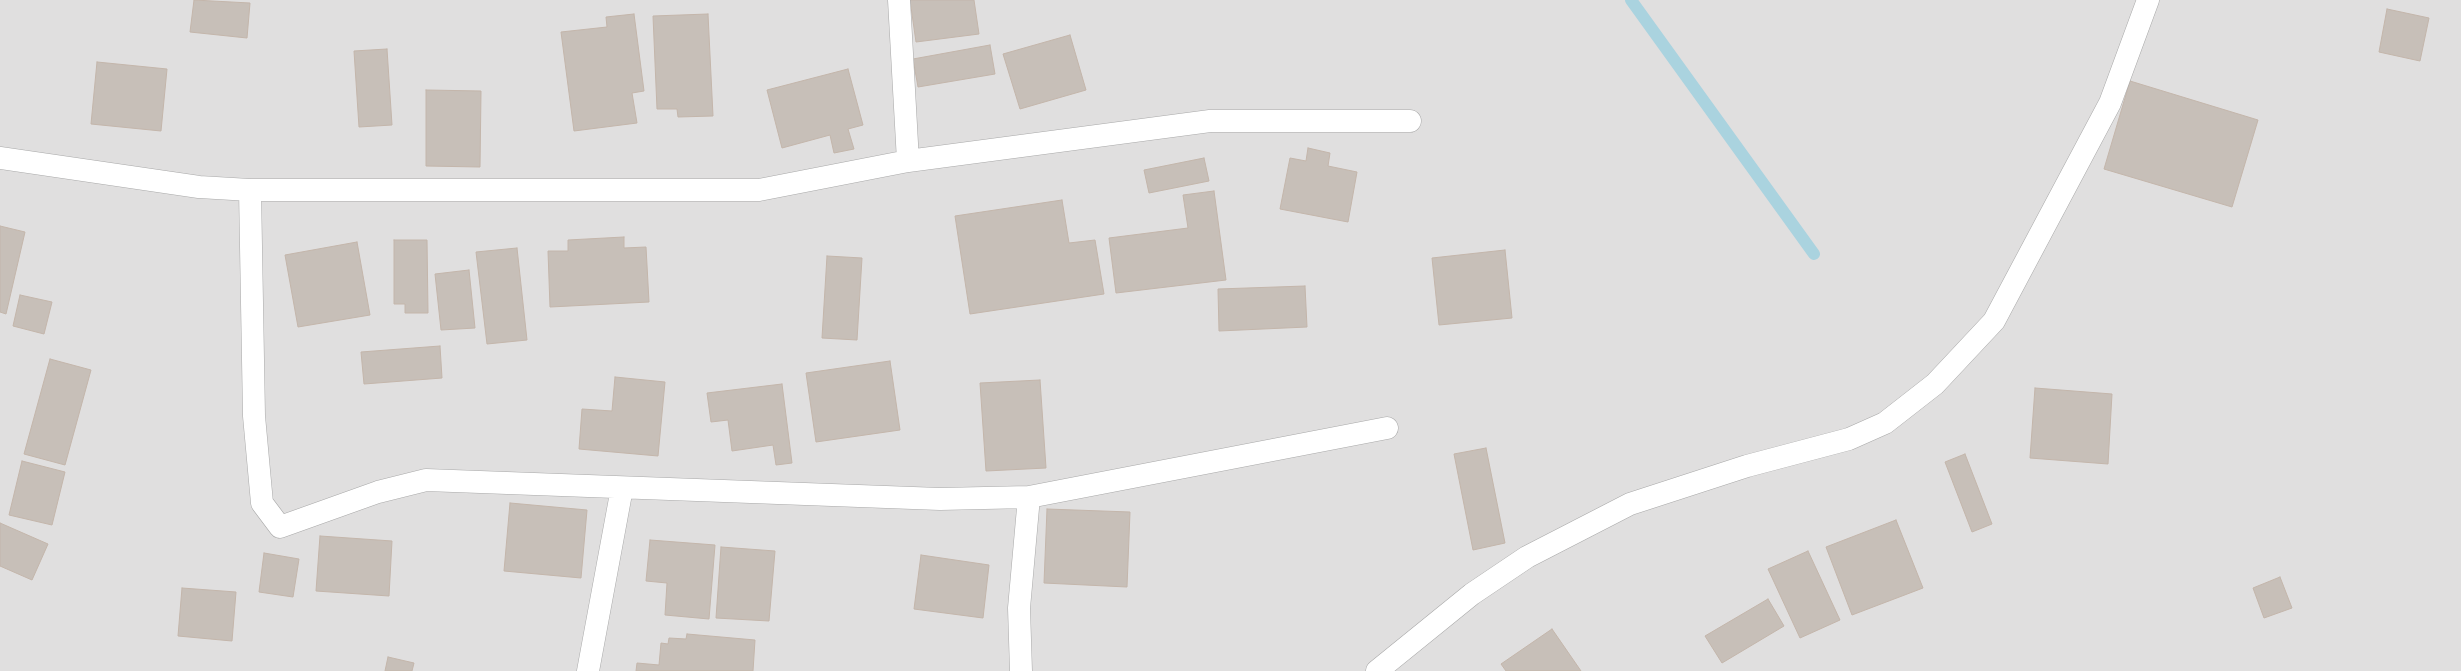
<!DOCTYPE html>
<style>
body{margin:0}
canvas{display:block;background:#f2efe9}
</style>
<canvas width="2461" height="671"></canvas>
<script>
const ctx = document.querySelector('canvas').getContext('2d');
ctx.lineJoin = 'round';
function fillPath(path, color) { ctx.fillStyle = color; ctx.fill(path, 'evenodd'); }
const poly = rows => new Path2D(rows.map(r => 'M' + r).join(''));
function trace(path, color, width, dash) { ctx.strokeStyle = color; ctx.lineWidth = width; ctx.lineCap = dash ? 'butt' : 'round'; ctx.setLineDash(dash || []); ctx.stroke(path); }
fillPath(poly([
 [0,0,2461,0,2461,671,0,671]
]), '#e0dfdf');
trace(poly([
 [1631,0,1814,254]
]), '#aad3df', 12);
const building = poly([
 [194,0,250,3,247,38,190,32,194,0],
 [910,0,974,0,979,34,916,42,910,0],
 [2387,9,2429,18,2420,61,2379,52,2387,9],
 [634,14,644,91,632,93,637,123,574,131,561,32,607,27,606,17,634,14],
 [708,14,713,116,678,117,677,109,657,109,653,16,708,14],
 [1070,35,1086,90,1020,109,1003,54,1070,35],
 [990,45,995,74,918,87,913,59,990,45],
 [387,49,392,125,359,127,354,51,387,49],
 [97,62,167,69,161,131,91,124,97,62],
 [848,69,863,125,848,129,854,149,834,153,830,135,782,148,767,90,848,69],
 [2130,81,2258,120,2232,207,2104,169,2130,81],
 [426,90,481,91,480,167,426,166,426,90],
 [1308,148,1330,153,1328,166,1357,172,1348,222,1280,209,1290,158,1306,161,1308,148],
 [1204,158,1209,181,1149,193,1144,170,1204,158],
 [1214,191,1226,280,1116,293,1109,238,1188,228,1183,195,1214,191],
 [1062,200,1069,243,1095,240,1104,294,970,314,955,216,1062,200],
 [0,226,25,232,6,314,0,312,0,226],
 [624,237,624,248,646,247,649,302,550,307,548,251,568,251,568,240,624,237],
 [394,240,427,240,428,313,405,313,405,304,394,304,394,240],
 [357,242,370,315,298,327,285,255,357,242],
 [517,248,527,340,487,344,476,252,517,248],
 [1505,250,1512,318,1439,325,1432,258,1505,250],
 [827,256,862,258,857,340,822,338,827,256],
 [469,270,475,328,441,330,435,274,469,270],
 [1305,286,1307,327,1219,331,1218,289,1305,286],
 [20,295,52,302,44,334,13,326,20,295],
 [440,346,442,378,364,384,361,352,440,346],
 [50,359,91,370,65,465,24,454,50,359],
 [890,361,900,430,816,442,806,373,890,361],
 [615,377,665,382,658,456,579,449,582,409,612,411,615,377],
 [1040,380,1046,468,986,471,980,383,1040,380],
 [782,384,792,463,776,465,773,445,732,451,728,420,711,422,707,393,782,384],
 [2035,388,2112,394,2108,464,2030,458,2035,388],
 [1486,448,1505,543,1473,550,1454,454,1486,448],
 [1965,454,1992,524,1972,532,1945,462,1965,454],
 [22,461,65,472,52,525,9,515,22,461],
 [510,503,587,510,581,578,504,571,510,503],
 [1047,509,1130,512,1127,587,1044,583,1047,509],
 [1896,520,1923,588,1852,615,1826,547,1896,520],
 [0,523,48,544,32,580,0,566,0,523],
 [320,536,392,541,389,596,316,591,320,536],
 [650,540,715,545,709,619,665,615,667,583,646,581,650,540],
 [721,547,775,551,769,621,716,618,721,547],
 [1808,551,1840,620,1800,638,1768,569,1808,551],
 [264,553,299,559,293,597,259,592,264,553],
 [921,555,989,565,983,618,914,609,921,555],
 [2280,577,2292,608,2264,618,2253,588,2280,577],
 [182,588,236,592,232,641,178,636,182,588],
 [1768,599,1784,626,1722,663,1705,636,1768,599],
 [1552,629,1581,671,1506,671,1501,664,1552,629],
 [687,634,755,640,753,671,636,671,637,663,659,665,661,643,668,644,669,638,686,639,687,634],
 [388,657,414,663,412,671,385,671,388,657]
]);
fillPath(building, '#c7bfb8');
trace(building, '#c4b6ab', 1);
const street = poly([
 [899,0,908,161],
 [0,158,199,187,250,190,759,190,908,161,1210,121,1410,121],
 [250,190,254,416,262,503,280,527,378,492,426,480,940,499,1029,497,1387,428],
 [588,671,622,488],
 [1021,671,1019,608,1029,497],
 [1377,671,1472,594,1527,557,1630,504,1747,466,1849,439,1885,423,1935,384,1994,321,2110,103,2148,0]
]);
trace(street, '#a9a9a9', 23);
trace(street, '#fff', 22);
</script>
